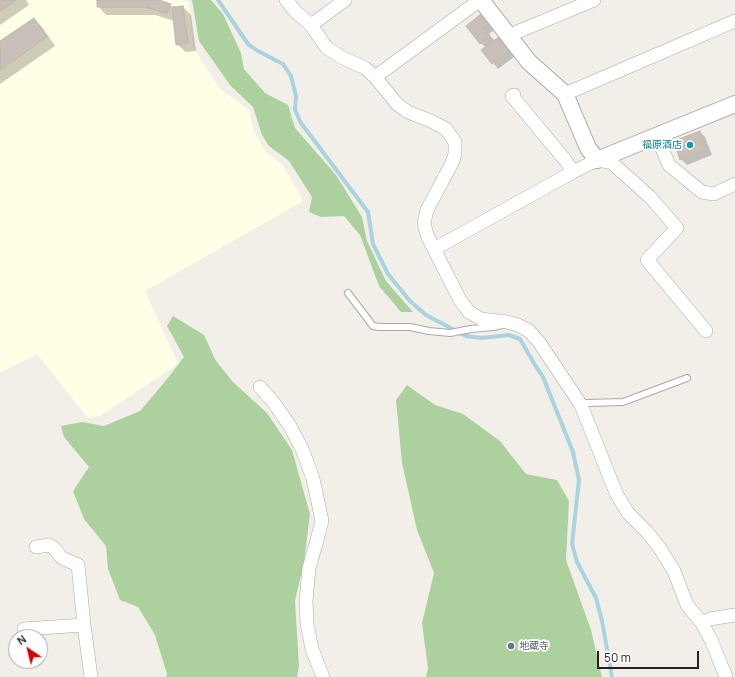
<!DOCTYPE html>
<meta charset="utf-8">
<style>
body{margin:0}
#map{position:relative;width:735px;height:677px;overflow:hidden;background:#f2efe9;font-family:Manrope,sans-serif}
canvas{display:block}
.north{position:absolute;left:8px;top:629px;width:40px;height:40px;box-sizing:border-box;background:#fff;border:1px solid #a7a7a7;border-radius:50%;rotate:325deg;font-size:11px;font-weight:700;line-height:16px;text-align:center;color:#222}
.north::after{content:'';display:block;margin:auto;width:14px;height:18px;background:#d40000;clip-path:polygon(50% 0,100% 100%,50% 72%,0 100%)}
.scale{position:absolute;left:597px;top:651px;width:102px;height:18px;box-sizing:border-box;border:2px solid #222;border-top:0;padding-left:5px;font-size:12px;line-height:14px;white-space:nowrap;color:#222;-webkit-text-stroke:3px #fff;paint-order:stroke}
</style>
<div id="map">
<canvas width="735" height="677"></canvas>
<div class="north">N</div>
<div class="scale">50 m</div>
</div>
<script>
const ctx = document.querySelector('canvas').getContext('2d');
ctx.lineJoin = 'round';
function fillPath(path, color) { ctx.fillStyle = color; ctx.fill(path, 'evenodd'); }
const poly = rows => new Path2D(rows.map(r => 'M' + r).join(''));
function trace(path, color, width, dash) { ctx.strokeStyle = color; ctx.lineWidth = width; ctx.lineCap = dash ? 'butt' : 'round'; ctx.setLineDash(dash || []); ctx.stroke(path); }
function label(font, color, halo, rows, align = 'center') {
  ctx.font = font + ' Manrope,"Noto Sans JP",sans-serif'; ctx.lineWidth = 3.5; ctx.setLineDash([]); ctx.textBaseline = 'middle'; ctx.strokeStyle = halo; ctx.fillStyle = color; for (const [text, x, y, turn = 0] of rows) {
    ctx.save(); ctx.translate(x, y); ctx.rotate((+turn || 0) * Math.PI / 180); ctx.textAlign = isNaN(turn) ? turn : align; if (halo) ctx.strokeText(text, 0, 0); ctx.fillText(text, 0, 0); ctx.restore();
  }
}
fillPath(poly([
 [0,0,182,0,189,2,193,47,220,89,249,110,254,132,265,151,283,165,303,201,145,291,178,364,100,416,88,418,37,354,0,373]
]), '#ffffe5');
fillPath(poly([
 [192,0,211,0,223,14,241,53,244,69,265,93,288,105,295,128,336,175,362,217,367,241,386,281,413,312,401,312,379,286,360,235,344,216,321,217,309,212,312,197,289,161,269,146,262,135,253,107,230,85,199,41],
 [173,316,204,335,216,361,233,382,267,413,292,450,310,514,304,562,295,601,299,666,297,677,166,677,167,674,155,635,138,607,120,600,108,569,106,546,84,519,73,491,89,467,64,437,61,426,82,422,104,426,140,411,163,384,184,357,167,326],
 [407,385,435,405,463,414,500,441,526,474,557,480,569,501,566,560,591,630,602,677,426,677,428,668,422,623,434,573,417,530,402,463,396,400]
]), '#add19e');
fillPath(poly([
 [0,0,26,0,29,5,0,25],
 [98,0,156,0,170,5,173,8,183,7,191,15,196,51,186,52,177,44,174,21,155,15,106,15,98,6],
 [481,15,494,30,489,34,495,41,499,38,514,57,498,69,483,50,486,48,481,43],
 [34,19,42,27,55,46,0,84,0,42],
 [700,132,705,137,712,155,687,165,681,159]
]), '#0003');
trace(poly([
 [218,0,248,44,256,50,283,64,291,76,296,96,295,110,301,123,368,212,373,244,388,274,410,301,426,315,466,336,481,338,509,335,520,339,535,365,543,377,573,452,579,480,572,544,577,562,596,598,602,621,612,677]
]), '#aad3df', 4);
const building = poly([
 [0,0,16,0,0,11,0,0],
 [97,0,159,0,171,4,167,14,146,7,97,7,97,0],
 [183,6,188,43,176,45,172,7,183,6],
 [481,14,489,24,484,28,490,36,480,44,466,26,481,14],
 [34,18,47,37,0,70,0,41,34,18],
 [499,37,510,51,492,64,481,50,499,37],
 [700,131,707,150,680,160,674,141,700,131]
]);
fillPath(building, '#c7bfb8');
trace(building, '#c4b6ab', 1);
const service = poly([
 [348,293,373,326,380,327,410,327,429,331,450,333,471,329,493,327,502,325],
 [581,405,587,403,623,402,687,378]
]);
const minor = poly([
 [286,0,296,12,311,25,326,47,341,57,365,68,375,77,397,104,408,112,431,121,446,129,455,142,455,154,452,163,427,210,424,223,427,235,434,249,460,300,469,312,481,319,507,322,518,325,529,331,539,342,581,405,616,493,628,513,647,532,659,547,674,571,687,605,702,623,712,642,726,677],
 [311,25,345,0],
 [510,38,517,32,594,0],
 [375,77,480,0],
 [565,94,735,21],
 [514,95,512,96,566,161,573,172],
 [657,137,669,165,702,192,714,194,735,184],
 [434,249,573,172,597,160,612,163,650,197,677,228,647,260,706,331],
 [260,387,274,403,290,426,303,451,313,479,318,502,322,521,316,544,309,568,306,601,307,624,312,649,323,677],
 [36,547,49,545,54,548,62,558,78,565,84,625,91,677],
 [702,623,710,619,735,615],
 [24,629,84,625]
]);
const tertiary = poly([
 [481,0,529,62,565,94,588,148,597,160,735,104]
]);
trace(service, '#a9a9a9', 8);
trace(minor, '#a9a9a9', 14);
trace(tertiary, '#a9a9a9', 18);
trace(service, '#fff', 6);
trace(minor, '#fff', 13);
trace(tertiary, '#fff', 16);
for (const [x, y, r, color] of [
 [690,145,4,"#0f9aa8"],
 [511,646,4,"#6b7280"]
]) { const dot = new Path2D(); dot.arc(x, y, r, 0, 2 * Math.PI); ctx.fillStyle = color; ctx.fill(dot); trace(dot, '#fff', 1.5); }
label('10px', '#0d838f', '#fff', [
 ["福原酒店",682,145]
], 'right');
label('10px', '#5b616d', '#fff', [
 ["地蔵寺",519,646]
], 'left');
</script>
